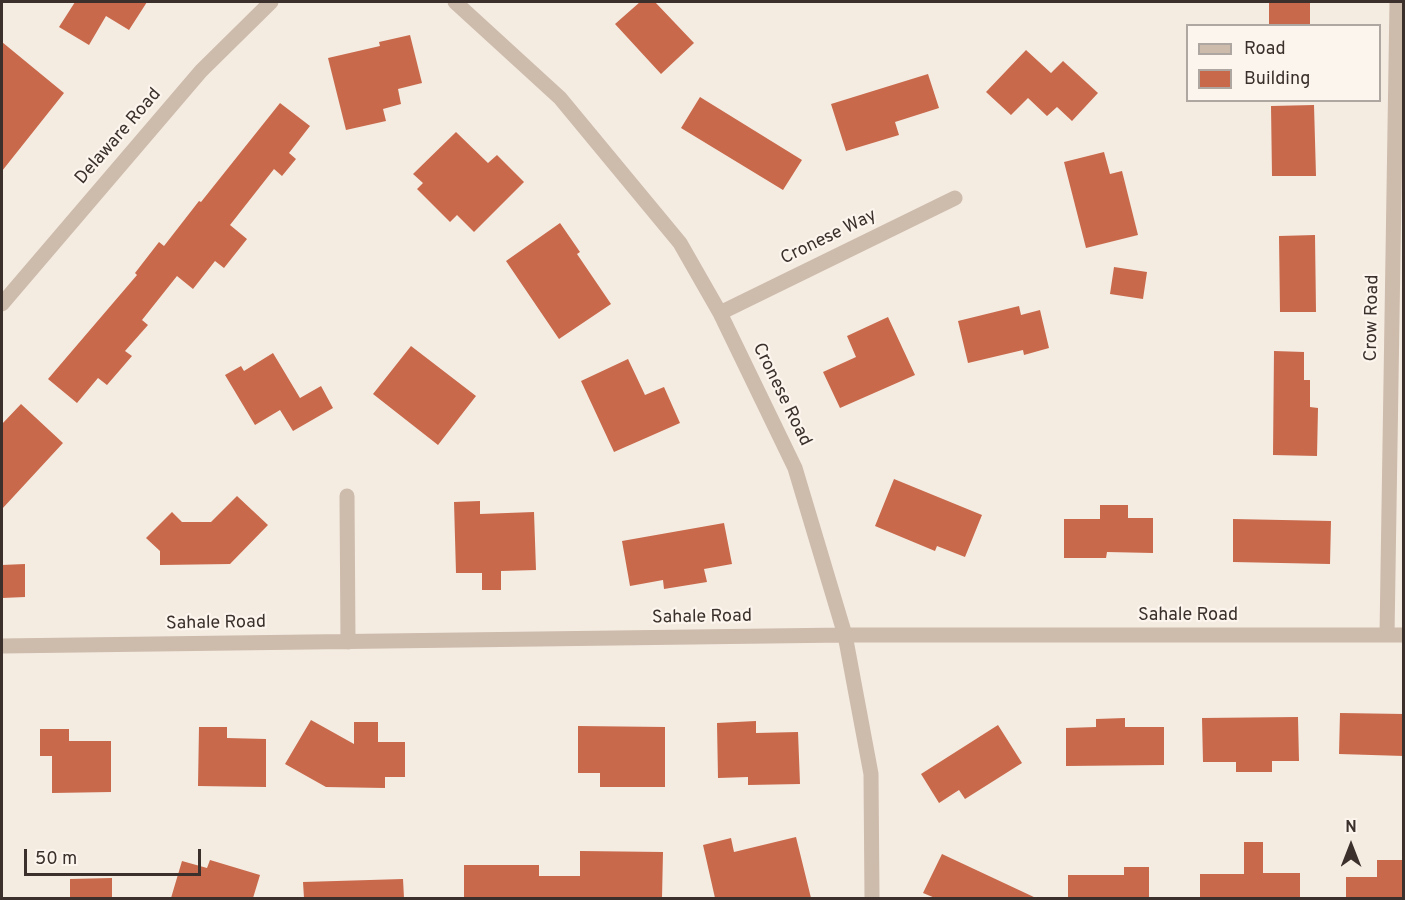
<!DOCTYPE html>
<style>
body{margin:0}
#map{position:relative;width:1405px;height:900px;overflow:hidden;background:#f4ebe1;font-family:Overpass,sans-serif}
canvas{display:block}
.frame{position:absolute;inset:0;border:3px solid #3b302b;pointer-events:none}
.legend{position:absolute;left:1186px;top:24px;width:195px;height:78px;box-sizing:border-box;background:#fbf5ee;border:2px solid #aea6a0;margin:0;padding:8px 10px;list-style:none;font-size:18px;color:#3b302b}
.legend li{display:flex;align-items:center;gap:12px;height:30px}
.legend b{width:30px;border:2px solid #aea6a0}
.north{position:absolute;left:1321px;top:816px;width:60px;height:60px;-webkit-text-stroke:4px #fbf5ee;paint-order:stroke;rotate:0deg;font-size:16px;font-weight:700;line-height:24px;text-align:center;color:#3b302b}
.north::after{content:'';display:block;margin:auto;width:21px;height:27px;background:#3b302b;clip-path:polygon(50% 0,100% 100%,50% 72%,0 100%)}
.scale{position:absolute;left:24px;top:849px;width:177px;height:27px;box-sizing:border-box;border:3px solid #3b302b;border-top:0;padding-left:8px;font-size:18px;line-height:21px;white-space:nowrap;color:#3b302b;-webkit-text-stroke:4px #fbf5ee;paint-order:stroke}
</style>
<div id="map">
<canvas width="1405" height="900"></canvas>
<div class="frame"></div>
<ul class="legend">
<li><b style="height:8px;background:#cdbbac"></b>Road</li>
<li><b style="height:16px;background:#c8694b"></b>Building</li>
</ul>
<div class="north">N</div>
<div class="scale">50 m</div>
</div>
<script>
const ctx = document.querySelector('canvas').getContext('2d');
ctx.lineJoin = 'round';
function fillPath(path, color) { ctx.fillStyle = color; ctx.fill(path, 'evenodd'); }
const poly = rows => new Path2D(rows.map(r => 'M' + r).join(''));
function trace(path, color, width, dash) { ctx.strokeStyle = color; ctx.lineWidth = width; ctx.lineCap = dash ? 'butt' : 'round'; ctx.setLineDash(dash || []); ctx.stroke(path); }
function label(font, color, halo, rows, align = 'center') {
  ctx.font = font + ' Overpass,sans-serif'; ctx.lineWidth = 4.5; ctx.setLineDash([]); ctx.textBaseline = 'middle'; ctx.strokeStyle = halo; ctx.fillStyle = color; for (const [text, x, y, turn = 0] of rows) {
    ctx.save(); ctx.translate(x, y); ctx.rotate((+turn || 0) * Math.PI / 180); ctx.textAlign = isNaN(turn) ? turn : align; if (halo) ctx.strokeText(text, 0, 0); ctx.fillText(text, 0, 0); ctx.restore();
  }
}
fillPath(poly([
 [75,2,147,2,129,30,106,16,89,45,59,27],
 [640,2,655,2,694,43,661,74,615,24],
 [1269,2,1310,2,1310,26,1269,26],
 [410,35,422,83,398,89,401,104,383,109,386,121,346,130,328,58,380,46,379,42],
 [2,42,64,93,2,171],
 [1026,50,1051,73,1063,61,1098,93,1072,121,1057,107,1047,116,1028,98,1011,115,986,92],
 [928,74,939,108,895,122,899,135,846,151,831,104],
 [700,97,802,160,783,190,681,128],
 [280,103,310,126,289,153,296,159,282,176,274,169,230,225,247,239,224,268,215,261,193,289,177,276,142,320,148,325,125,351,132,356,107,385,98,378,77,403,48,379,137,275,135,273,159,242,164,246,199,201,201,202],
 [1314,105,1316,176,1272,176,1271,106],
 [456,132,488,163,497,155,524,182,474,232,457,215,450,222,417,189,423,183,413,174],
 [1104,152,1110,174,1122,171,1138,235,1086,248,1064,162],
 [560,223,580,252,577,254,611,304,559,339,506,261],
 [1315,235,1316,312,1280,312,1279,236],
 [1114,267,1147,272,1143,299,1110,294],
 [1019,306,1021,315,1040,310,1049,348,1024,355,1023,350,968,363,958,321],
 [888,317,915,375,840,408,823,372,856,357,847,336],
 [411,346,476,396,438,445,373,394],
 [1274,351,1304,352,1304,380,1310,380,1310,407,1318,408,1317,456,1273,455],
 [273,353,300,398,321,386,333,408,293,431,280,410,255,425,225,375,241,366,244,371],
 [628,359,645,395,664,387,680,423,614,452,581,381],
 [21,404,63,443,2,509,2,424],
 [894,479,982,515,965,557,937,546,935,551,875,526],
 [237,496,268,525,230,564,160,565,160,551,146,538,172,512,182,522,211,522],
 [480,501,480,514,534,512,536,570,501,571,501,590,482,590,482,573,456,573,454,502],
 [1100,505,1128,505,1128,518,1153,518,1153,553,1107,552,1106,558,1064,558,1064,519,1100,519],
 [1233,519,1331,521,1330,564,1233,562],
 [724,523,732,564,704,569,707,582,664,589,663,580,630,586,622,541],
 [25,564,25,597,2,598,2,565],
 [1340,713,1404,714,1404,756,1339,754],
 [1298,717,1299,761,1272,761,1272,772,1236,772,1236,762,1203,762,1202,718],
 [1125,718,1125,727,1164,727,1164,765,1066,766,1066,728,1096,727,1096,719],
 [311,720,354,744,354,722,378,722,378,742,405,742,405,777,385,777,385,788,326,787,285,764],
 [756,721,756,733,798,732,800,784,748,785,748,777,718,778,717,723],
 [998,725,1022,763,965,799,959,790,939,803,921,774],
 [578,726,665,727,665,787,600,787,600,773,578,773],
 [199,727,227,727,227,738,266,739,266,787,198,786],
 [40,729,69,729,69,741,111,741,111,792,52,793,52,756,40,756],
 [796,837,811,898,715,898,703,845,731,838,734,852],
 [1244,842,1263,842,1263,873,1300,873,1300,898,1200,898,1200,874,1244,874],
 [580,851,663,852,662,898,464,898,464,865,539,865,539,876,580,876],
 [942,854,1036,898,935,898,923,893],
 [210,860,260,875,253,898,171,898,182,861,207,868],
 [1377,860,1404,860,1404,898,1346,898,1346,877,1377,877],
 [1124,867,1149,867,1149,898,1068,898,1068,875,1124,875],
 [112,878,112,898,70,898,70,879],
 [403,879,404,898,304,898,303,882]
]), '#c8694b');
trace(poly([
 [455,2,560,98,680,243,720,313,795,468,845,635,871,774,872,898],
 [2,304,201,71,271,2],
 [720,313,955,198],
 [347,496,348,642],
 [1387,635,1397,2],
 [2,646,845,635,1404,635]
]), '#cdbbac', 15);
label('18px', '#3b302b', '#fbf5ee', [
 ["Delaware Road",119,137,-49],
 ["Cronese Way",829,238,-26],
 ["Crow Road",1373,318,-89],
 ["Cronese Road",781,395,64],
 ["Sahale Road",1188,616],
 ["Sahale Road",702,618,-1],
 ["Sahale Road",216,624,-1]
]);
</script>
